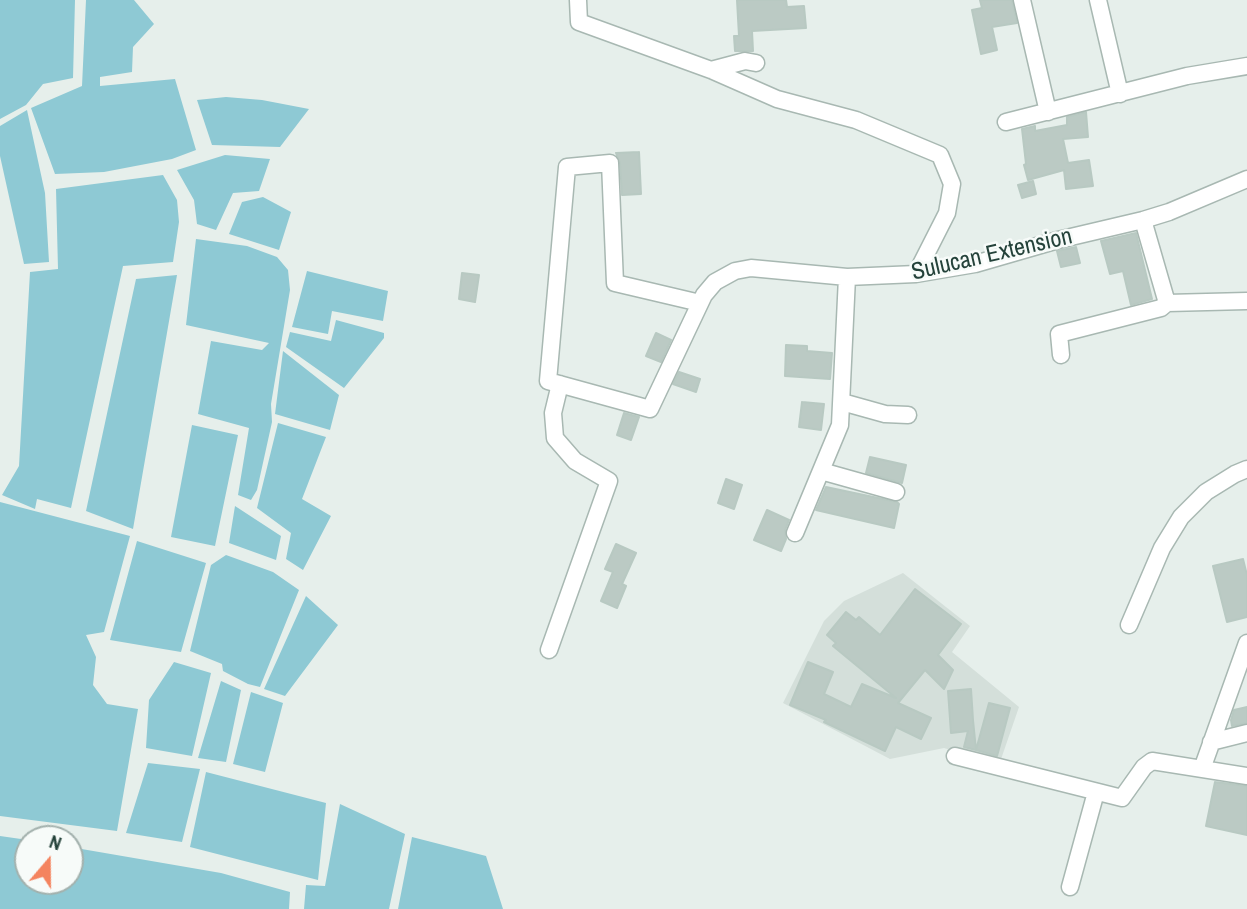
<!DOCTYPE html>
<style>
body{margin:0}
#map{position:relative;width:1247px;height:909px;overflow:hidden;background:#e6efeb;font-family:"Archivo Narrow",sans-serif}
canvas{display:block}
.north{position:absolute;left:14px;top:825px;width:70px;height:70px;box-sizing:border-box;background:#f7fbf9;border:2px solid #a3b1ad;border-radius:50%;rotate:20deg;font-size:19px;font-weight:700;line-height:28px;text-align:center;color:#24423a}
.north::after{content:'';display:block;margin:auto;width:24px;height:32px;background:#f4845f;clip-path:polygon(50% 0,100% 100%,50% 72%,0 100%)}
</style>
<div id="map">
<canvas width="1247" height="909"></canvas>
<div class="north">N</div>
</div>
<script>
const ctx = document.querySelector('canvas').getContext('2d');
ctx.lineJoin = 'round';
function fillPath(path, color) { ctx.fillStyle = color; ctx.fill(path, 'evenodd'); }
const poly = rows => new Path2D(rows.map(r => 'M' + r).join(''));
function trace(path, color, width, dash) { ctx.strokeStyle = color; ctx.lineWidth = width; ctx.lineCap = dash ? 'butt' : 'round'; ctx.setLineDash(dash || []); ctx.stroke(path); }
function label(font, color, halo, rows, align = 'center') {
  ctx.font = font + ' "Archivo Narrow",sans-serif'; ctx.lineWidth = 5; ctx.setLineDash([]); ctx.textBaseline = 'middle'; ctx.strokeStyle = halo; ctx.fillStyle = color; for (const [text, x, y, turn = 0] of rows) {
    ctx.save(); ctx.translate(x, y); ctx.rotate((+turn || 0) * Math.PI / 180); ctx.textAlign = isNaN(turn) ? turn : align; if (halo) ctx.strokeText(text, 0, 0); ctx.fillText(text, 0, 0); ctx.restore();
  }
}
fillPath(poly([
 [903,573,970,626,952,652,1019,707,999,765,944,748,890,759,783,703,824,621,844,601]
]), '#d4dfda');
fillPath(poly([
 [0,0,75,0,73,78,43,84,26,105,0,119],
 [86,0,134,0,154,24,133,47,132,72,100,77,100,86,175,79,196,150,172,159,104,172,55,174,31,108,82,86],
 [226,97,262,100,309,109,280,147,212,145,197,100],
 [27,110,45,193,49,262,24,264,0,156,0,126],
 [225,155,270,159,259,191,233,193,216,230,197,224,194,200,177,170],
 [163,175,177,200,179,222,173,262,123,266,71,508,37,499,35,509,2,495,19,466,30,272,58,269,56,189],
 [263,197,291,212,279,250,229,234,242,202],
 [196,239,247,246,277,257,288,270,290,290,271,404,272,422,257,490,251,500,238,495,249,428,198,414,211,341,262,350,269,343,186,325],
 [307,271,388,291,383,321,332,311,328,334,292,327],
 [177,275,133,529,86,511,136,279],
 [336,320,384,333,384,338,344,388,286,347,290,332,331,341],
 [283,351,339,395,330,430,275,414],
 [278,423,326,437,302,499,331,516,303,570,286,559,291,533,257,508],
 [192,425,238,435,215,546,171,537],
 [0,502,130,536,104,632,86,635,96,657,93,685,107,704,138,709,117,831,0,816],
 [235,506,281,536,276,560,229,543],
 [137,541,206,563,181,652,110,640],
 [226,555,273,572,299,590,260,687,248,684,223,671,222,664,190,651,211,565],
 [306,596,338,625,285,696,264,689],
 [174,662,211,673,192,756,146,748,149,700],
 [221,681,241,690,226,762,198,758],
 [251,692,283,703,265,772,233,764],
 [148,763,200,769,182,842,126,833],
 [206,772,326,803,318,880,190,847],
 [340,804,405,834,389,909,304,909,306,885,325,886],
 [0,836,28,840,28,881,70,881,70,847,221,873,290,892,289,909,0,909],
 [412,837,486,856,503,909,398,909]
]), '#8ec9d4');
const building = poly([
 [737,0,786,0,787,7,804,6,806,28,752,31,753,51,735,51,734,36,739,36,737,0],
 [980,0,1012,0,1017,23,992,27,997,50,981,54,972,10,982,8,980,0],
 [1086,112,1088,137,1063,139,1068,163,1089,160,1093,186,1066,189,1064,170,1028,180,1024,165,1026,164,1022,129,1035,126,1035,131,1067,125,1067,117,1086,112],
 [639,152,641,194,622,195,620,163,616,153,639,152],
 [1033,181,1036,194,1022,198,1018,185,1033,181],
 [1136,233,1152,299,1131,305,1123,271,1110,274,1101,241,1136,233],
 [1076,247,1080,263,1061,267,1057,251,1076,247],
 [462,273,479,275,475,302,459,299,462,273],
 [656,333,671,340,661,362,646,356,656,333],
 [786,345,807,346,807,351,832,353,830,379,785,376,786,345],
 [679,372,700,379,696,392,673,384,679,372],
 [802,402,824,404,821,430,799,427,802,402],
 [624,413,639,417,631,440,617,435,624,413],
 [870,457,906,465,902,483,866,473,870,457],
 [726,479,742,485,734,509,718,503,726,479],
 [826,487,897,502,899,504,894,528,816,510,826,487],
 [767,510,789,520,785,530,786,539,781,551,754,540,767,510],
 [616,544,636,553,622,584,626,586,617,608,601,601,613,572,605,569,616,544],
 [1243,559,1247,575,1247,617,1227,622,1213,566,1243,559],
 [915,589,961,624,938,655,953,670,944,689,925,670,898,703,931,718,921,739,896,727,885,751,824,722,826,720,790,705,808,662,833,672,824,694,851,707,862,684,896,698,833,646,836,643,827,635,846,612,856,620,859,617,880,635,915,589],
 [971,689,973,720,976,750,964,747,968,731,951,733,948,691,971,689],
 [989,703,1010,708,997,756,976,750,989,703],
 [1247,707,1247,723,1232,726,1231,720,1234,710,1247,707],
 [1215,782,1247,786,1247,835,1206,826,1215,782]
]);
fillPath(building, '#bbcac4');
trace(building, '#b8c9c2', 2);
const minor = poly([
 [578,0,579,22,711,70,777,99,856,120,940,155,952,184,947,213,916,274],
 [1022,0,1048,112],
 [1098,0,1120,94],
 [711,70,745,61,756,63],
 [1006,122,1187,76,1247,66],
 [700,303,615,283,610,163,567,167,548,381,650,409,704,295,715,282,735,271,751,268,847,277,916,274,975,264,1058,240,1143,220,1169,212,1247,179],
 [1167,303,1247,301],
 [1061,355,1059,334,1161,308,1167,303,1143,220],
 [842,402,885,414,908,415],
 [821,471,896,492],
 [795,533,840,425,847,277],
 [1129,625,1162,548,1181,517,1206,492,1235,474,1247,469],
 [549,650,609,481,575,461,555,438,553,413,560,384],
 [1211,742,1247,733],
 [955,756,1122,798,1144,767,1152,761,1247,776],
 [1202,769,1247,643],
 [1070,887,1096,792]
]);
trace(minor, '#a8b8b2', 19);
trace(minor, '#fff', 16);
label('24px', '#24423a', '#f7fbf9', [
 ["Sulucan Extension",992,255,-13]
]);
</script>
